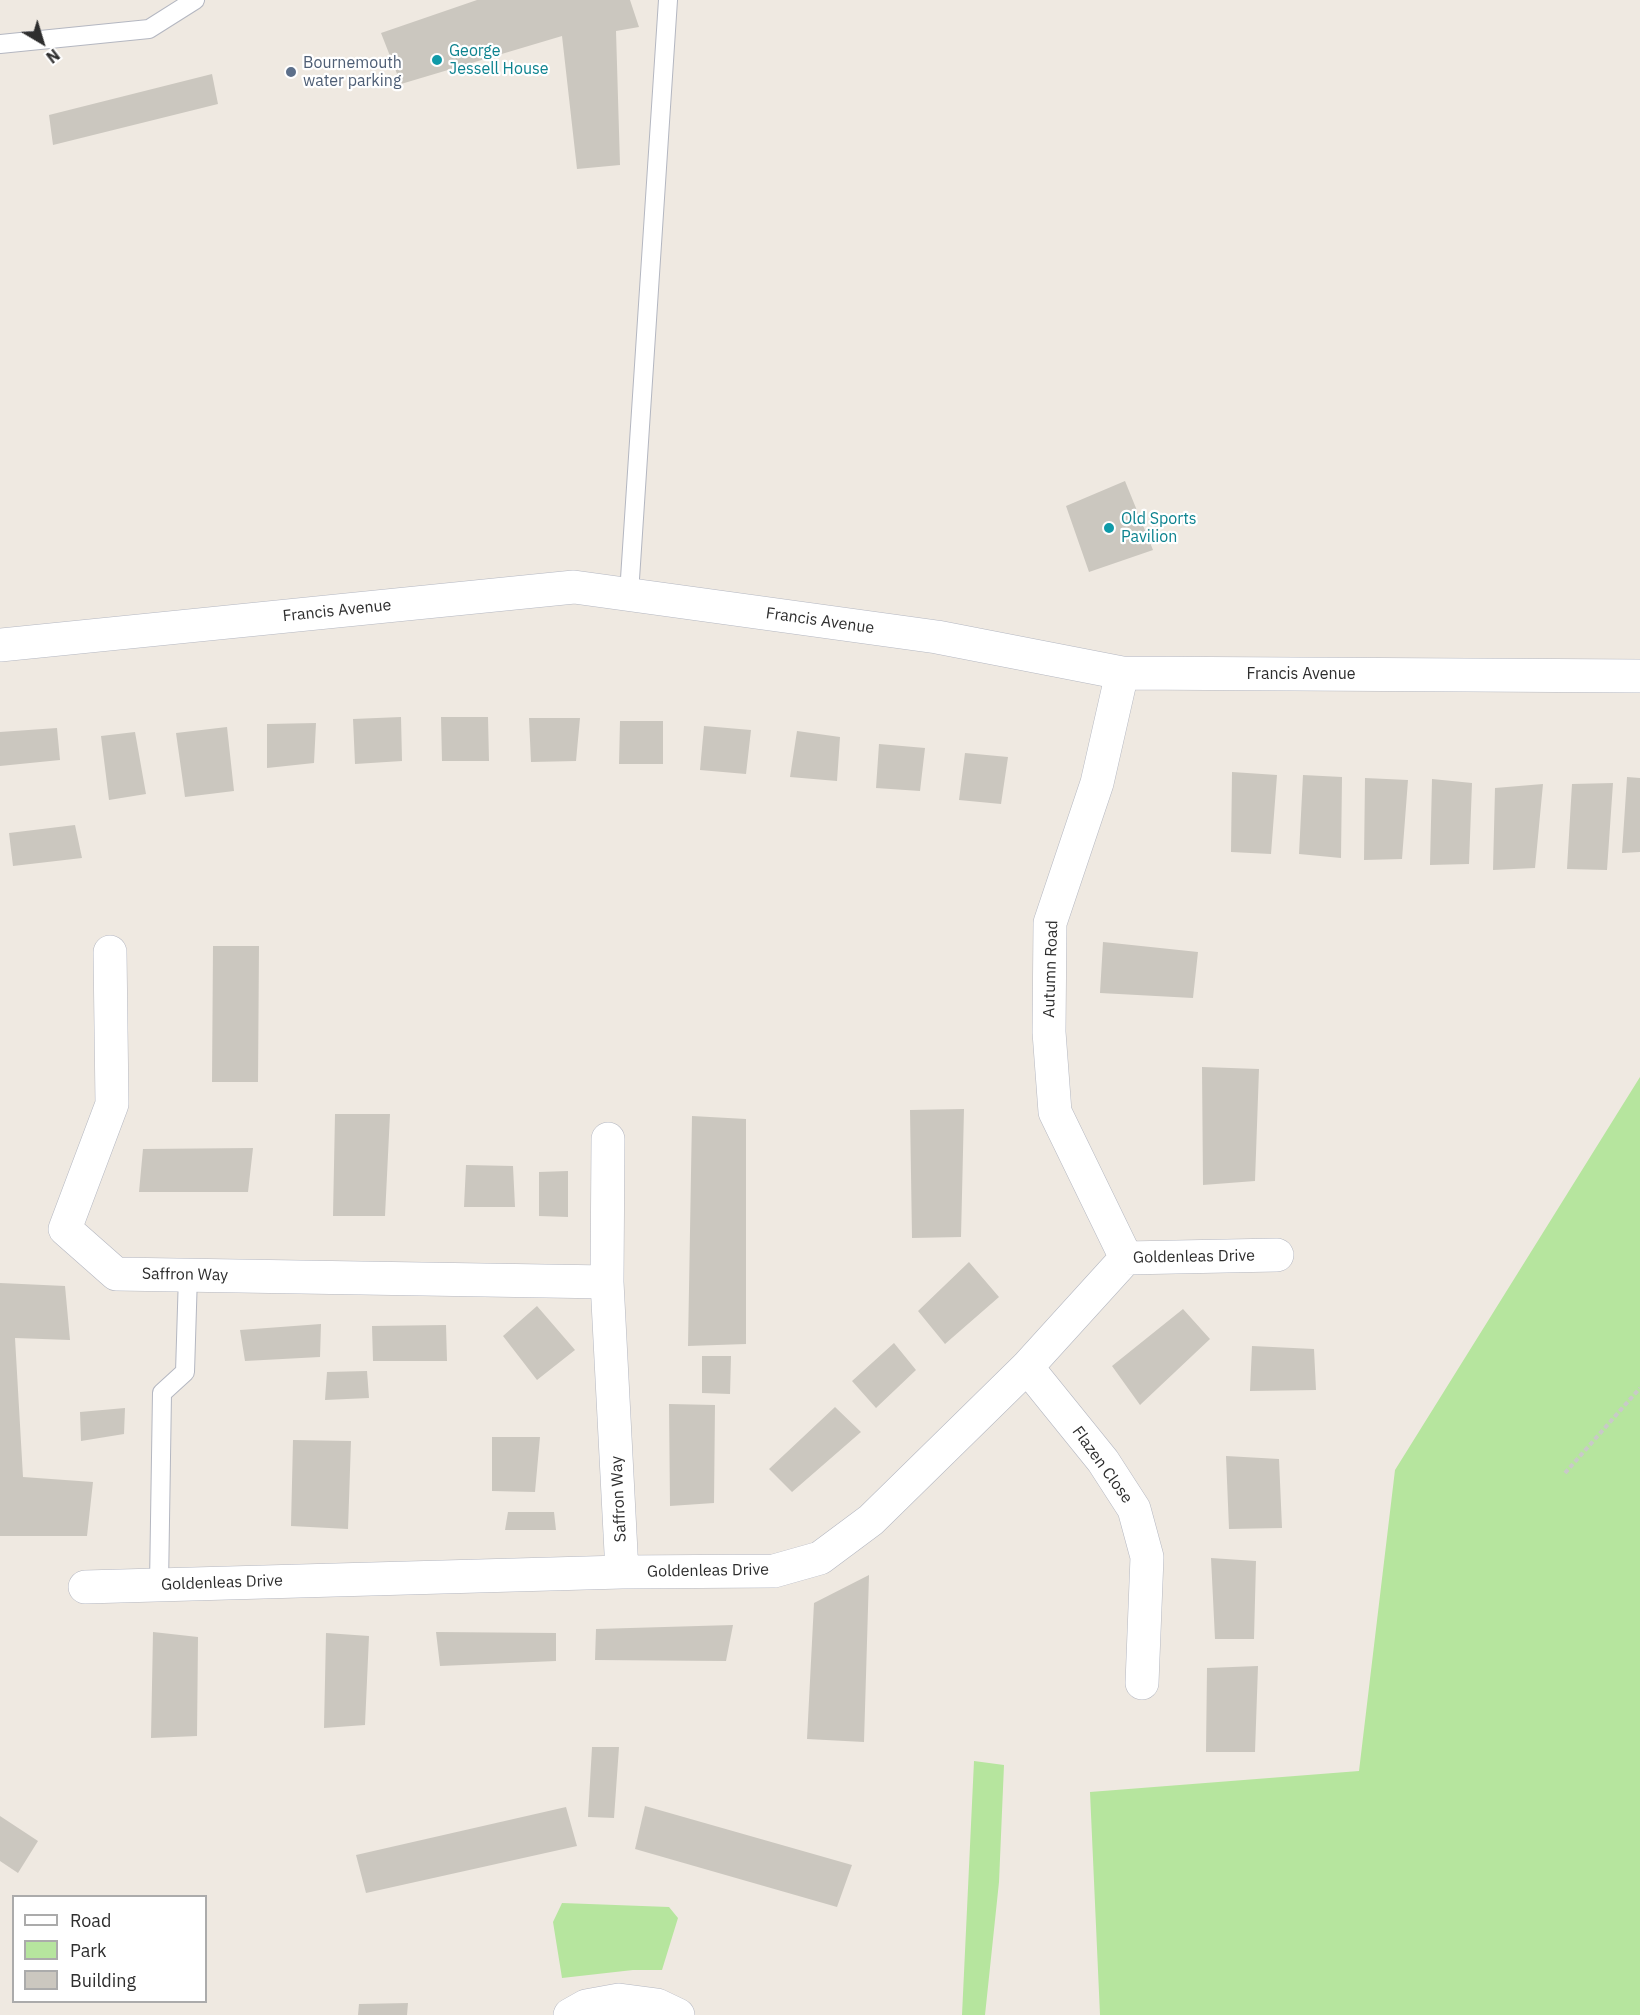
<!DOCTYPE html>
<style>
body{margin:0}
#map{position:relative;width:1640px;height:2015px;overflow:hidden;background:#efe9e1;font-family:"IBM Plex Sans",sans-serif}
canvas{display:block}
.legend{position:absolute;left:12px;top:1895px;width:195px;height:108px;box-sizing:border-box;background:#fff;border:2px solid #ababab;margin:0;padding:8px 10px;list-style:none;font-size:18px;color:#2e2e2e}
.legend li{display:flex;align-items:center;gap:12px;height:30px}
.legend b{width:30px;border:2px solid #ababab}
.north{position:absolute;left:12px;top:12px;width:60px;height:60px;-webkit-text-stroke:4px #fff;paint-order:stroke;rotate:142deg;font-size:16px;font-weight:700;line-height:24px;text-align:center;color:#2e2e2e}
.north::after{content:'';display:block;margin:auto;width:21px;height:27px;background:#2e2e2e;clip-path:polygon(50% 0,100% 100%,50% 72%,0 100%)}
</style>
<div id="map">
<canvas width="1640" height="2015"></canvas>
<ul class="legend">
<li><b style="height:8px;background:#fff"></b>Road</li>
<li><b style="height:16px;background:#b6e59e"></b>Park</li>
<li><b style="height:16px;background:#cbc7bf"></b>Building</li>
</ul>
<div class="north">N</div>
</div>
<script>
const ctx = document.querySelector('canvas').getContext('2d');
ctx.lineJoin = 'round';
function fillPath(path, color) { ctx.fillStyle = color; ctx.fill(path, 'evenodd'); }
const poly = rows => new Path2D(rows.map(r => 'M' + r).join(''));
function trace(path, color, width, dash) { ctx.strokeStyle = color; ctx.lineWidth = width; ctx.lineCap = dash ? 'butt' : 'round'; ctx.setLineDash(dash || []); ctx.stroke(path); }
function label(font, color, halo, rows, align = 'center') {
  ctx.font = font + ' "IBM Plex Sans",sans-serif'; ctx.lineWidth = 4.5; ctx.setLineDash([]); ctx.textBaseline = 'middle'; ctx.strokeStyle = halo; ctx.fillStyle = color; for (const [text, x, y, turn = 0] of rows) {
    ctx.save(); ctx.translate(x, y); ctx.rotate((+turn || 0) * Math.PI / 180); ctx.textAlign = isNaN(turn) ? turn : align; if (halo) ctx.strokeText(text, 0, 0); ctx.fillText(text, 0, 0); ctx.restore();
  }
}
fillPath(poly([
 [1640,1077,1640,2015,1100,2015,1090,1792,1359,1771,1395,1470],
 [974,1761,1004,1765,999,1882,985,2015,962,2015],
 [562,1903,669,1907,678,1918,662,1970,633,1970,562,1978,553,1922]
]), '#b6e59e');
fillPath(poly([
 [477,0,630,0,639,27,616,31,620,165,577,169,562,36,401,84,381,33],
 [212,74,218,104,53,145,49,115],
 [1125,481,1153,550,1089,572,1066,506],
 [401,717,402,761,355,764,353,719],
 [441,717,488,717,489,761,442,761],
 [529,718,580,718,576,761,531,762],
 [620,721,663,721,663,764,619,764],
 [316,723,314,763,267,768,267,724],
 [704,726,751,730,746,774,700,770],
 [227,727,234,791,185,797,176,733],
 [57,728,60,760,0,766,0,732],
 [797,731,840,737,837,781,790,777],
 [135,732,146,794,109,800,101,736],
 [879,744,925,748,920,791,876,788],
 [965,753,1008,757,1001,804,959,800],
 [1232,772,1277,775,1271,854,1231,852],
 [1303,775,1342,777,1341,858,1299,854],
 [1627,777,1640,778,1640,852,1622,853],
 [1365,778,1408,780,1402,859,1364,860],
 [1432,779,1472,783,1469,864,1430,865],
 [1613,783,1607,870,1567,869,1572,784],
 [1543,784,1535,868,1493,870,1495,788],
 [75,825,82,858,13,866,9,833],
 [1103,942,1198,952,1193,998,1100,993],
 [213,946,259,946,258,1082,212,1082],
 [1202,1067,1259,1069,1255,1181,1203,1185],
 [964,1109,961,1237,912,1238,910,1110],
 [335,1114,390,1114,385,1216,333,1216],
 [692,1116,746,1119,746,1344,688,1346],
 [253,1148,248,1192,139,1192,143,1149],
 [466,1165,513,1166,515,1207,464,1207],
 [568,1171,568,1217,539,1216,539,1172],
 [969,1262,999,1297,945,1344,918,1311],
 [0,1283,65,1286,70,1340,15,1338,23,1477,93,1482,87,1536,0,1536],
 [537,1306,575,1350,537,1380,503,1336],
 [1183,1309,1210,1339,1140,1405,1112,1366],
 [321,1324,320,1357,245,1361,240,1330],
 [446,1325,447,1361,373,1361,372,1326],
 [894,1343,916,1370,876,1408,852,1381],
 [1252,1346,1314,1349,1316,1390,1250,1391],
 [702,1356,731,1356,730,1394,702,1393],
 [367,1371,369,1398,325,1400,327,1372],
 [669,1404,715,1405,714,1503,670,1506],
 [835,1407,861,1432,792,1492,769,1469],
 [125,1408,124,1434,81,1441,80,1412],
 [492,1437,540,1437,535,1492,492,1491],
 [293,1440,351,1441,348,1529,291,1526],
 [1226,1456,1279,1459,1282,1528,1229,1529],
 [508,1512,554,1512,556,1530,505,1530],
 [1211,1558,1256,1561,1254,1639,1215,1639],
 [869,1575,864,1742,807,1739,814,1603],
 [733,1625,726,1661,595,1660,596,1629],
 [153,1632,198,1637,197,1736,151,1738],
 [436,1632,556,1633,556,1661,440,1666],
 [326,1633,369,1636,365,1725,324,1728],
 [1258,1666,1255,1752,1206,1752,1207,1668],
 [592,1747,619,1747,614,1818,588,1817],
 [645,1806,852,1865,837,1907,635,1849],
 [566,1807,577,1846,366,1893,356,1855],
 [0,1816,38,1841,18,1873,0,1861],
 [408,2003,407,2015,358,2015,359,2004]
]), '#cbc7bf');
const lane = poly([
 [0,44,149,29,195,0],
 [629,594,668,0],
 [159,1585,162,1393,185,1372,188,1275]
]);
const street = poly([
 [0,645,574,587,937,637,1122,673,1640,676],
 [1122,673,1097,783,1050,923,1049,1032,1055,1112,1126,1258],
 [110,952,112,1104,65,1229,116,1274,607,1282],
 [608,1139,607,1282,622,1572],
 [1027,1367,1103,1461,1134,1509,1147,1557,1142,1683],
 [85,1587,622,1572,774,1571,820,1558,871,1520,1027,1367,1126,1258,1277,1255],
 [570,2015,586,2006,619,2000,657,2005,678,2015]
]);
trace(lane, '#b4b7c1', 20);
trace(street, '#b4b7c1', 34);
trace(poly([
 [1565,1473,1640,1388]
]), '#c9c9c9', 4, [4.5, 3]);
trace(lane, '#fff', 18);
trace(street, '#fff', 33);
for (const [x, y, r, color] of [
 [437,60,6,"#0f9aa8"],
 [291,72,6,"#5c6f8a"],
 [1109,528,6,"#0f9aa8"]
]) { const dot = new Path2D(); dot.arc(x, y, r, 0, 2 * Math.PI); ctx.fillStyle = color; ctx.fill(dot); trace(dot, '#fff', 2); }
label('16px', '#0d838f', '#fff', [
 ["George",449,51],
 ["Jessell House",449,69],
 ["Old Sports",1121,519],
 ["Pavilion",1121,537]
], 'left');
label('16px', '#4e5e75', '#fff', [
 ["Bournemouth",303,63],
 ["water parking",303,81]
], 'left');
label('16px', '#2e2e2e', '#fff', [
 ["Francis Avenue",337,611,-6],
 ["Francis Avenue",820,621,8],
 ["Francis Avenue",1301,674],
 ["Autumn Road",1051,969,-88],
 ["Goldenleas Drive",1194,1257,-1],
 ["Saffron Way",185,1275,1],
 ["Flazen Close",1102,1465,54],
 ["Saffron Way",619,1499,-93],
 ["Goldenleas Drive",708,1571,-1],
 ["Goldenleas Drive",222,1583,-2]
]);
</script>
